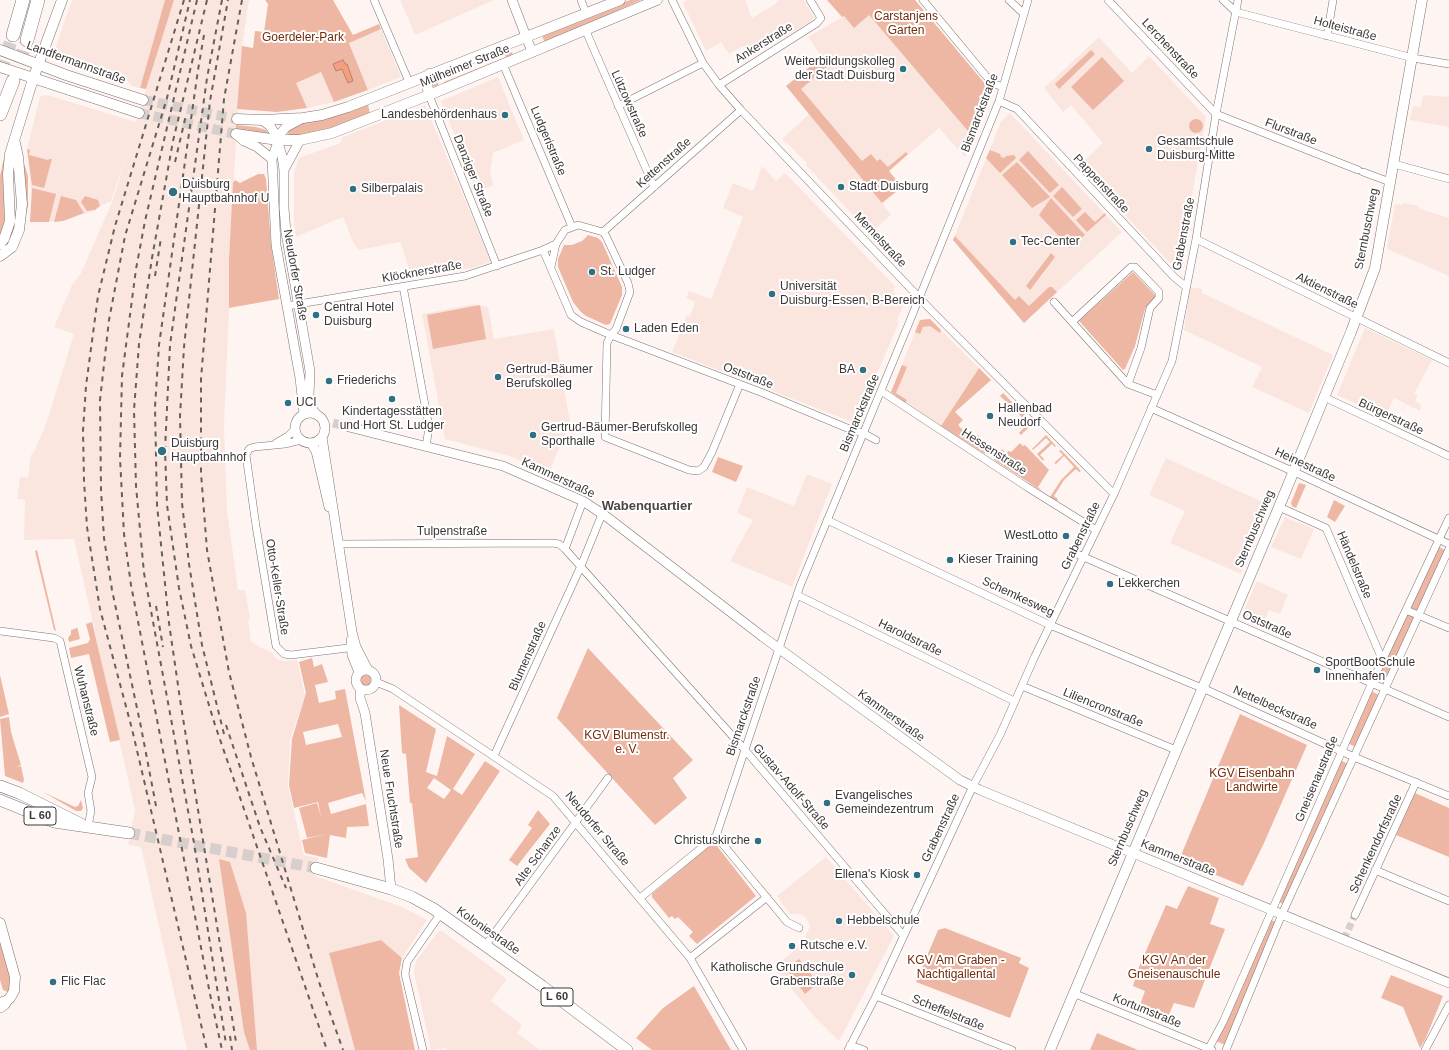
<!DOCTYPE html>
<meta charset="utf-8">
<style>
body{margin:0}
canvas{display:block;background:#fef5f2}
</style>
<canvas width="1449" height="1050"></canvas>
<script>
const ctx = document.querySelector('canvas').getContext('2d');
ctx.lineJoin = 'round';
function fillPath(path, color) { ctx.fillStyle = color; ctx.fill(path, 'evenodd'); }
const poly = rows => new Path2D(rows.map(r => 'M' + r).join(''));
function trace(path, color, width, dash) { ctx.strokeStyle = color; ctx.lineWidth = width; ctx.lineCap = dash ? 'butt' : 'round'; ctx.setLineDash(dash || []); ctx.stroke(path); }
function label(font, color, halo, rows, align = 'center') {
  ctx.font = font + ' Helvetica,sans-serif'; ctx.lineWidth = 4; ctx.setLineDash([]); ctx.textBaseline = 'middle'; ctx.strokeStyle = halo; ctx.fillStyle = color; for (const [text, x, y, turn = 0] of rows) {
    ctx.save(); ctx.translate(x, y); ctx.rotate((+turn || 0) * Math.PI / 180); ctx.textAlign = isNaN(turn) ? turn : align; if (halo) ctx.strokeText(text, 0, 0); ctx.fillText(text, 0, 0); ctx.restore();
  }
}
fillPath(poly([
 [72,0,165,0,140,88,132,86,125,78,119,74,80,63,76,64,56,55,56,46],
 [174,0,249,0,242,46,229,259,229,308,224,426,227,510,238,590,245,590,250,619,248,620,251,641,259,647,271,652,278,660,284,661,297,660,305,696,290,740,288,786,304,855,318,858,315,876,402,907,427,920,402,958,381,940,330,953,355,1050,187,1050,141,847,128,845,135,810,74,539,24,540,25,500,17,499,20,477,28,477,31,455,35,450,46,424,74,334,54,327,72,285,81,273,113,200,126,155,111,201,96,208,95,210,63,221,30,222,32,199,27,149,40,96,47,95,136,122],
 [400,0,494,0,415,35],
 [687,0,745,0,752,18,774,5,779,0,804,0,814,17,813,20,751,57,743,46,729,54,721,42,706,51,683,3],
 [869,15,973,137,965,157,939,128,889,171,902,187,882,203,891,215,870,233,806,165,807,163,786,142,785,143,782,139,809,114,786,86,822,57,808,37,844,16],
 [381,29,401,77,368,90,349,42],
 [1099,37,1132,73,1149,56,1206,117,1181,258,1177,264,1170,263,1079,166,1103,143,1071,105,1063,112,1044,88],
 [321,72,334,102,307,108,295,83],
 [498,77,524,140,493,153,490,174,494,185,477,192,441,101],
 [1423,95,1449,97,1449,127,1410,120,1413,106,1421,107],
 [425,105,491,262,471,268,412,277,400,242,358,250,352,240,343,217,296,237,294,219,294,172,299,158,340,143,343,137],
 [1010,113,1122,232,1024,323,953,240,1001,122],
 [762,166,776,181,785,173,895,286,893,292,905,300,897,321,899,322,857,421,852,422,672,352,687,315,690,316,695,302,686,298,689,291,711,299,743,217,723,208,733,183,753,191],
 [1403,203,1419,206,1418,208,1449,218,1449,276,1387,249,1395,204,1403,205],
 [1190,287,1202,289,1202,293,1333,355,1309,413,1252,387,1262,367,1184,330],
 [474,304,488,307,494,339,554,329,570,422,549,472,509,456,445,439,422,314],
 [930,319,979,368,941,426,891,392,920,320],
 [1365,328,1432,360,1414,394,1418,396,1415,401,1421,405,1420,411,1406,404,1401,412,1405,403,1394,398,1385,417,1397,423,1337,395],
 [1166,458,1269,505,1241,574,1170,543,1185,511,1149,495],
 [807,474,832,484,792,587,730,561,753,520,737,513,747,487,794,506],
 [1285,517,1314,529,1301,559,1271,547],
 [1257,581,1288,595,1280,614,1269,610,1262,627,1241,617],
 [826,857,894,936,839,1041,813,1015,774,967,807,940,805,936,810,927,807,920,804,916,799,914,790,914,777,896],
 [439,931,442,931,507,979,491,1001,522,1025,517,1033,540,1050,447,1050,446,1048,431,1050,414,972,416,961]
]), '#fae6df');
fillPath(poly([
 [165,0,174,0,146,89,140,88],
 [265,0,333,0,353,35,379,24,381,29,349,43,368,90,334,102,321,72,296,83,307,108,277,112,237,109,242,46,253,48,255,31,264,32,268,4],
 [630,0,641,0,545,43,541,33],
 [827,0,915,0,991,91,973,137,869,15,854,28,844,16,842,17],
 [1091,50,1095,54,1059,89,1055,84],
 [512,52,513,55,443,85,444,82,506,57,505,54],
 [498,53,442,76,437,87,431,86,432,79],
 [822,57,829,65,801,89,862,161,871,154,877,161,880,159,888,167,906,152,908,154,889,171,902,187,882,203,786,86],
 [1102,57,1124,81,1093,110,1071,87],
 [368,104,370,114,327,131,290,137,287,131,298,124,320,120],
 '1189 126a7 7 0 1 1 14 0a7 7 0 1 1-14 0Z',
 [236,125,256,127,266,130,270,135,236,131],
 [27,149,30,150,29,155,48,160,49,159,52,159,44,188,32,185],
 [990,150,1000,154,1001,157,1005,158,1006,156,1014,155,1016,158,1000,173,986,158],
 [1028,151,1059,185,1050,193,1019,160],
 [22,157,28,176,28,206,25,219],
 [4,158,5,219,0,235,0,176],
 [1017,162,1050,197,1032,208,1002,175],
 [258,174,264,174,266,179,271,244,279,299,229,308,229,259,233,183,235,180,240,183],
 [1062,187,1082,209,1073,217,1053,196],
 [32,188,56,194,49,222,30,222],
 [61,196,76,200,84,213,63,221,54,222],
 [85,196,98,200,100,206,95,210,87,211,81,202],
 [1051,198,1085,235,1070,248,1039,215],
 [1085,212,1095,222,1105,213,1106,215,1087,232,1076,220],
 [588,235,598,238,602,242,622,287,622,295,610,324,606,325,586,316,580,311,573,302,558,267,558,259,564,245,572,245,582,241],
 [955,236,1015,300,1019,296,1029,306,1049,287,1052,287,1057,292,1024,323,953,240],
 [1051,253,1055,257,1030,290,1026,286],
 [1133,272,1156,296,1145,309,1135,346,1125,369,1123,370,1079,321],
 [480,305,486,339,433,349,427,315],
 [930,319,941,330,940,333,930,326,923,327,920,334,915,332,920,320],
 [902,365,907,367,896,393,907,400,905,403,891,392],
 [979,368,991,380,955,412,963,420,958,425,973,440,978,435,990,447,985,454,941,426],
 [1003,393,1033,423,1021,435,1019,433,1028,423,1000,396],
 [1046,435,1056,446,1055,447,1052,444,1040,455,1044,459,1043,461,1037,454,1050,442,1046,438,1033,450,1032,449],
 [1020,443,1023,446,1025,445,1049,470,1038,487,1042,491,994,460,1002,449,1006,453,1009,451,1011,452],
 [1061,450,1081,471,1079,472,1076,469,1064,480,1054,496,1058,499,1057,501,1050,497,1061,480,1074,467,1064,456,1056,464,1054,463,1063,455,1059,451],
 [718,457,743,466,736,482,712,472],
 [1299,483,1306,485,1296,508,1292,506,1291,503],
 [1334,500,1345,506,1335,522,1327,517],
 [1439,547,1445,550,1417,612,1410,608],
 [37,550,56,631,54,630,35,551],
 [1407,614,1415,617,1386,680,1377,676],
 [92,622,120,740,110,742,89,654,71,658,69,648,88,643,90,639,86,624],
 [77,626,80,639,69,642,68,638,71,634,71,630,77,628],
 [588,648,693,760,673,778,687,798,655,825,557,718],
 [312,658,314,667,322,664,328,682,315,685,319,703,336,699,335,691,345,689,366,801,362,793,328,803,331,814,366,804,369,826,347,827,346,838,330,835,327,858,305,853,302,840,326,834,307,838,299,808,317,803,321,817,318,802,294,808,289,785,292,739,306,693,299,662],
 [338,724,342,737,306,745,303,732],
 [0,675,9,714,0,717],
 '361 680a5 5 0 1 1 10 0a5 5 0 1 1-10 0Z',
 [1371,691,1379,695,1356,747,1347,743],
 [399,705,436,729,426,772,437,776,447,736,475,754,453,789,462,795,485,761,500,771,426,883,409,868,405,859,418,857,412,803,410,803,406,754,402,753],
 [434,778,451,790,444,799,427,788],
 [1240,714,1307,745,1264,843,1243,886,1179,860],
 [9,717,11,732,21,765,16,767,21,766,24,780,23,783,5,776,0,719],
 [1340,760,1348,764,1284,904,1279,902],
 [43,792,75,807,78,806,81,800,83,808,81,811,76,811],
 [1415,793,1449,808,1449,857,1396,835],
 [538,810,550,824,517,866,509,860,532,828,528,825],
 [714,845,717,846,756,896,697,944,689,936,693,932,678,917,675,919,672,916,669,918,652,897,652,894,708,847],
 [219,859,230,862,246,913,257,1050,250,1050,244,1032],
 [1188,886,1219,898,1210,924,1225,929,1194,1008,1174,1003,1167,1019,1139,1008,1145,991,1133,986,1139,967,1166,905,1177,909],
 [1271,920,1276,922,1225,1045,1216,1041],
 [945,928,1021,958,1019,963,1029,968,1010,1018,916,982,938,930],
 [0,937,12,981,8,992,3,990,0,980],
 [381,940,402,958,399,973,415,1050,355,1050,329,953],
 [799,959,818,983,805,994,786,969],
 [1391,975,1443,996,1425,1040,1420,1048,1403,1007,1381,998],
 [694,986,731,1050,652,1050,636,1038,663,1008],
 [1097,1033,1138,1050,1090,1050]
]), '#edb7a4');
const water = poly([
 [343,60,345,64,347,64,353,81,348,83,342,69,336,71,333,64,343,60]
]);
fillPath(water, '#f3a081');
trace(water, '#bc806a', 1);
trace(poly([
 [1344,939,1355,915]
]), '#d7cfcc', 7, [7, 3.5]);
trace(poly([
 [333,423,349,427]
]), '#d7cfcc', 9, [9, 4.5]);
trace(poly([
 [143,100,237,119],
 [139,113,236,134]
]), '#d7cfcc', 10, [10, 5]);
trace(poly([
 [129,833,316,868]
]), '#d7cfcc', 11, [11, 5.5]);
trace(poly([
 [0,73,13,35],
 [13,81,27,40]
]), '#d7cfcc', 13, [13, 6]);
const minor = poly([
 [374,0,409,82],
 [581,0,586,13],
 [672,0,703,63,719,85,741,110,930,309,1114,494],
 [923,0,986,76,995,84,1003,87],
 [1009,0,1024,14],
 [1108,0,1216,114,1358,170],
 [1223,0,1236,12,1413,58,1449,64],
 [585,29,654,187],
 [1327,36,1333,0],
 [503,64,572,227],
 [719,85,817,23,821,18,810,0],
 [429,95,497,266],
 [999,101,1017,109,1174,277,1185,286],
 [618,106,703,63],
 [1394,164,1449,179],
 [1363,172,1390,182],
 [603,232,741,110],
 [1196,239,1449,363],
 [543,250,571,315,581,322,611,335,616,329,630,292,628,283,606,236,603,232,578,225,565,230,556,244,551,267],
 [403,286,429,427,426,447],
 [1054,302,1128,384,1157,395],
 [287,306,465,276,543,250,556,244],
 [1072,322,1131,267,1135,267,1159,292,1159,298,1150,308,1141,348,1128,384],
 [740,384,712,452,704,467,698,471,689,470,605,437,607,343,611,335,763,393,847,428,863,433,876,440],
 [881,391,1027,487,1096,530],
 [1324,397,1449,456],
 [1151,408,1301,475,1449,544],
 [301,440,285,444,254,447,249,449,246,455,256,526,276,646,284,654,291,655,356,647],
 [276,443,288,436,295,429],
 [583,501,565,549,745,750,903,935],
 [1279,507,1326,528,1382,659],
 [827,520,1050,625,1209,691,1354,757,1449,796],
 [338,544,552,543,559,544,565,549],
 [1077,554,1449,717],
 [797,595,1014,701],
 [1406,610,1449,628],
 [0,631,54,638,60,641,92,777,88,793,91,811,88,826],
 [376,682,393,689,553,796,690,958,743,1050],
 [1022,686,1176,750],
 [494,756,581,566,602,514],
 [716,836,800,586,909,323,999,101,1028,0],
 [716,836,787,922,799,928],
 [1375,870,1449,901],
 [640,898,716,836],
 [1355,915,1416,782],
 [485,946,608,778],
 [690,958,767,897],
 [1073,993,1212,1050],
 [876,996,1012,1050],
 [850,1045,864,1050],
 [423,1050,405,974,407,962,441,913],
 [848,1050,876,996,973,786,1000,735,1035,656,1114,494,1172,361,1196,239,1216,114,1238,0],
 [1208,1050,1223,1022,1374,678,1449,518],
 [1226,1050,1282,914,1449,549],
 [1425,1050,1449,1005]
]);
const tertiary = poly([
 [512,0,532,52],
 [301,119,286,127,281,133,272,159,276,245,300,378,304,414],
 [262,120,270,126,276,135,282,156,284,170,284,208,286,233,310,371,309,395,310,406,316,414],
 [236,134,244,141,257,147,272,159],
 [284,170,300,140],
 '295 428a15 15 0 1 1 30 0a15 15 0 1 1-30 0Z',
 [349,427,503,466,583,501,607,517,763,637,960,780,980,790,1449,983],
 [322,437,352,632,356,647,368,670],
 [311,443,316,451,329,507],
 [351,640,352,655,359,672],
 '356 680a10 10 0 1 1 20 0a10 10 0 1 1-20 0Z',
 [360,688,360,698,365,713,388,859,391,889]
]);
const secondary = poly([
 [0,50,66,75,143,100],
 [0,67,139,113],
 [429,95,427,84,429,74],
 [237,119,262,120,303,118,322,115,348,107,620,0],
 [236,134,278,140,300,140,332,133,429,95,657,0],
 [0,244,4,239,10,221,8,174,10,154,33,79,62,0],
 [0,256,12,247,19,230,22,204,18,157,15,143],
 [0,923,15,977,14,991,10,998,4,1003],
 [1050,1050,1279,507,1351,332,1375,268,1422,0]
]);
const primary = poly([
 [0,786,19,793,81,824],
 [0,800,54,822,129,833],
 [316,868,391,889,412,897,434,909,542,986,627,1050]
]);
const motorway = poly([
 [13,35,23,0],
 [27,40,38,0],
 [0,114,13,81],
 [0,1006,4,1003]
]);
trace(minor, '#7e7370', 8);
trace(tertiary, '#7e7370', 10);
trace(secondary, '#7e7370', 11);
trace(primary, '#7e7370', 12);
trace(motorway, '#7e7370', 14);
trace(minor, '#fff', 7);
trace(tertiary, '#fff', 9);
trace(secondary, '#fff', 10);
trace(primary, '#fff', 11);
trace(motorway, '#fff', 13);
trace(poly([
 [184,0,115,226,98,296,86,386,83,431,84,481,87,527,100,609,132,729,207,1050],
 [197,0,145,221,136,269,122,376,120,458,124,534,131,585,210,994,222,1050],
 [207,0,173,141,152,258,139,344,134,410,136,486,144,573,194,843,226,1044],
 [222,0,207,78,170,345,165,450,167,505,179,588,191,646,215,725,327,1050],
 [242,0,224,99,201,379,201,473,207,550,229,672,251,757,319,982,343,1050],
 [204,35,198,70,159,345,155,407,157,505,169,623,181,706,236,1042],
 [175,162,186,115],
 [155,276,161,238],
 [156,606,163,647],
 [226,725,260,827,286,888],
 [224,734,202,645,189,564,182,503,180,416,184,347,210,101,228,0],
 [156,806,141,727,112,590,104,538,101,490,100,400,109,320,125,236,167,98,190,0],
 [230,1036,232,1050]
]), '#655f5d', 2, [5, 5]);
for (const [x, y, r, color] of [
 [903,69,4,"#2f7083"],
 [505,115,4,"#2f7083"],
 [1149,149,4,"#2f7083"],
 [841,187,4,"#2f7083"],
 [353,189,4,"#2f7083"],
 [173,192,5,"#2f7083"],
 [1013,242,4,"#2f7083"],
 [592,272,4,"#2f7083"],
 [772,294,4,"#2f7083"],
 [316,315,4,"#2f7083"],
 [626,329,4,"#2f7083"],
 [863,370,4,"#2f7083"],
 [498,377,4,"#2f7083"],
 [329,381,4,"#2f7083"],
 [392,399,4,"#2f7083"],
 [288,403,4,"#2f7083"],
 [990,416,4,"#2f7083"],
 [533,435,4,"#2f7083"],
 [162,451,5,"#2f7083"],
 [1066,536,4,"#2f7083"],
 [950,560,4,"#2f7083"],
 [1110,584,4,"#2f7083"],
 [1317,670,4,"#2f7083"],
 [827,803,4,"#2f7083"],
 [758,841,4,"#2f7083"],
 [917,875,4,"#2f7083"],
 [839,921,4,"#2f7083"],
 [792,946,4,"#2f7083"],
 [852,975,4,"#2f7083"],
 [53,982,4,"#2f7083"]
]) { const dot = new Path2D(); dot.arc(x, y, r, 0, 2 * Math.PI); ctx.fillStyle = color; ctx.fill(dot); trace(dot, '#fff', 1.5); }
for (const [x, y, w] of [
 [40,816,32],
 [557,997,32]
]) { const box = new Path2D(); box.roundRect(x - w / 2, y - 9, w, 18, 3); ctx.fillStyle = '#fff'; ctx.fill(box); trace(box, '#3c3736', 1); }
label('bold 11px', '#3c3736', null, [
 ["L 60",40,816],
 ["L 60",557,997]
]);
label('12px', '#742b0c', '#fff', [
 ["Carstanjens",906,17],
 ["Garten",906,31],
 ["Goerdeler-Park",303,38],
 ["KGV Blumenstr.",627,736],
 ["e. V.",627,750],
 ["KGV Eisenbahn",1252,774],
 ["Landwirte",1252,788],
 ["KGV Am Graben -",956,961],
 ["Nachtigallental",956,975],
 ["KGV An der",1174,961],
 ["Gneisenauschule",1174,975]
]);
label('12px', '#3c3736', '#fff', [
 ["Holteistraße",1345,29,15],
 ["Ankerstraße",764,43,-32],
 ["Lerchenstraße",1170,49,47],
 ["Landfermannstraße",76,63,20],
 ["Mülheimer Straße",465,66,-22],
 ["Lützowstraße",629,104,66],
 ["Bismarckstraße",980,113,-69],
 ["Flurstraße",1291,132,21],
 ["Ludgeristraße",548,141,67],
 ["Kettenstraße",664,163,-42],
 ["Danziger Straße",473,176,68],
 ["Pappenstraße",1101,184,47],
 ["Sternbuschweg",1367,229,-79],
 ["Grabenstraße",1184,234,-79],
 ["Memelstraße",880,240,47],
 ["Klöcknerstraße",422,272,-10],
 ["Neudorfer Straße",295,275,80],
 ["Aktienstraße",1327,291,26],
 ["Oststraße",748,376,21],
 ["Bismarckstraße",860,413,-67],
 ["Bürgerstraße",1391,417,25],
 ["Hessenstraße",994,452,33],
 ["Heinestraße",1305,465,25],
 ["Kammerstraße",558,478,25],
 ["Sternbuschweg",1255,529,-67],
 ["Tulpenstraße",452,532],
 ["Grabenstraße",1081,536,-64],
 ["Händelstraße",1354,565,67],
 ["Otto-Keller-Straße",277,587,81],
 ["Schemkesweg",1018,597,25],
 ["Oststraße",1267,625,24],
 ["Haroldstraße",910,638,26],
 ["Blumenstraße",528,656,-66],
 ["Wuhanstraße",86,701,76],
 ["Liliencronstraße",1103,708,22],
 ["Nettelbeckstraße",1275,708,24],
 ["Bismarckstraße",744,716,-71],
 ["Kammerstraße",891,716,36],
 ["Gneisenaustraße",1317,779,-67],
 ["Gustav-Adolf-Straße",791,787,49],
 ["Neue Fruchtstraße",391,799,81],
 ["Grabenstraße",941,828,-65],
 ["Sternbuschweg",1128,828,-67],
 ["Neudorfer Straße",597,829,50],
 ["Schenkendorfstraße",1376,844,-65],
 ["Alte Schanze",538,856,-54],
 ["Kammerstraße",1178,858,22],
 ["Koloniestraße",488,931,35],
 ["Kortumstraße",1147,1011,22],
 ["Scheffelstraße",948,1013,22]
]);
label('12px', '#3c3736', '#fff', [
 ["Weiterbildungskolleg",895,62,"right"],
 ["der Stadt Duisburg",895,76,"right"],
 ["Landesbehördenhaus",497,115,"right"],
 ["Gesamtschule",1157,142],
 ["Duisburg-Mitte",1157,156],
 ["Duisburg",182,185],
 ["Hauptbahnhof U",182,199],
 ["Stadt Duisburg",849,187],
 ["Silberpalais",361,189],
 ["Tec-Center",1021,242],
 ["St. Ludger",600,272],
 ["Universität",780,287],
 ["Duisburg-Essen, B-Bereich",780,301],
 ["Central Hotel",324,308],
 ["Duisburg",324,322],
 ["Laden Eden",634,329],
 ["Gertrud-Bäumer",506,370],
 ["Berufskolleg",506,384],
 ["BA",855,370,"right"],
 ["Friederichs",337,381],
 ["UCI",296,403],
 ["Hallenbad",998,409],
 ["Neudorf",998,423],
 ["Kindertagesstätten",392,412,"center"],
 ["und Hort St. Ludger",392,426,"center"],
 ["Gertrud-Bäumer-Berufskolleg",541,428],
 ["Sporthalle",541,442],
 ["Duisburg",171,444],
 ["Hauptbahnhof",171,458],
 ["WestLotto",1058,536,"right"],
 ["Kieser Training",958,560],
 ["Lekkerchen",1118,584],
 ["SportBootSchule",1325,663],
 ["Innenhafen",1325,677],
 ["Evangelisches",835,796],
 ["Gemeindezentrum",835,810],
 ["Christuskirche",750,841,"right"],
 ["Ellena's Kiosk",909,875,"right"],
 ["Hebbelschule",847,921],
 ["Rutsche e.V.",800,946],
 ["Katholische Grundschule",844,968,"right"],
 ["Grabenstraße",844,982,"right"],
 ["Flic Flac",61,982]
], 'left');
label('bold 13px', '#4e4542', '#fff', [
 ["Wabenquartier",647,506]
]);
</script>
